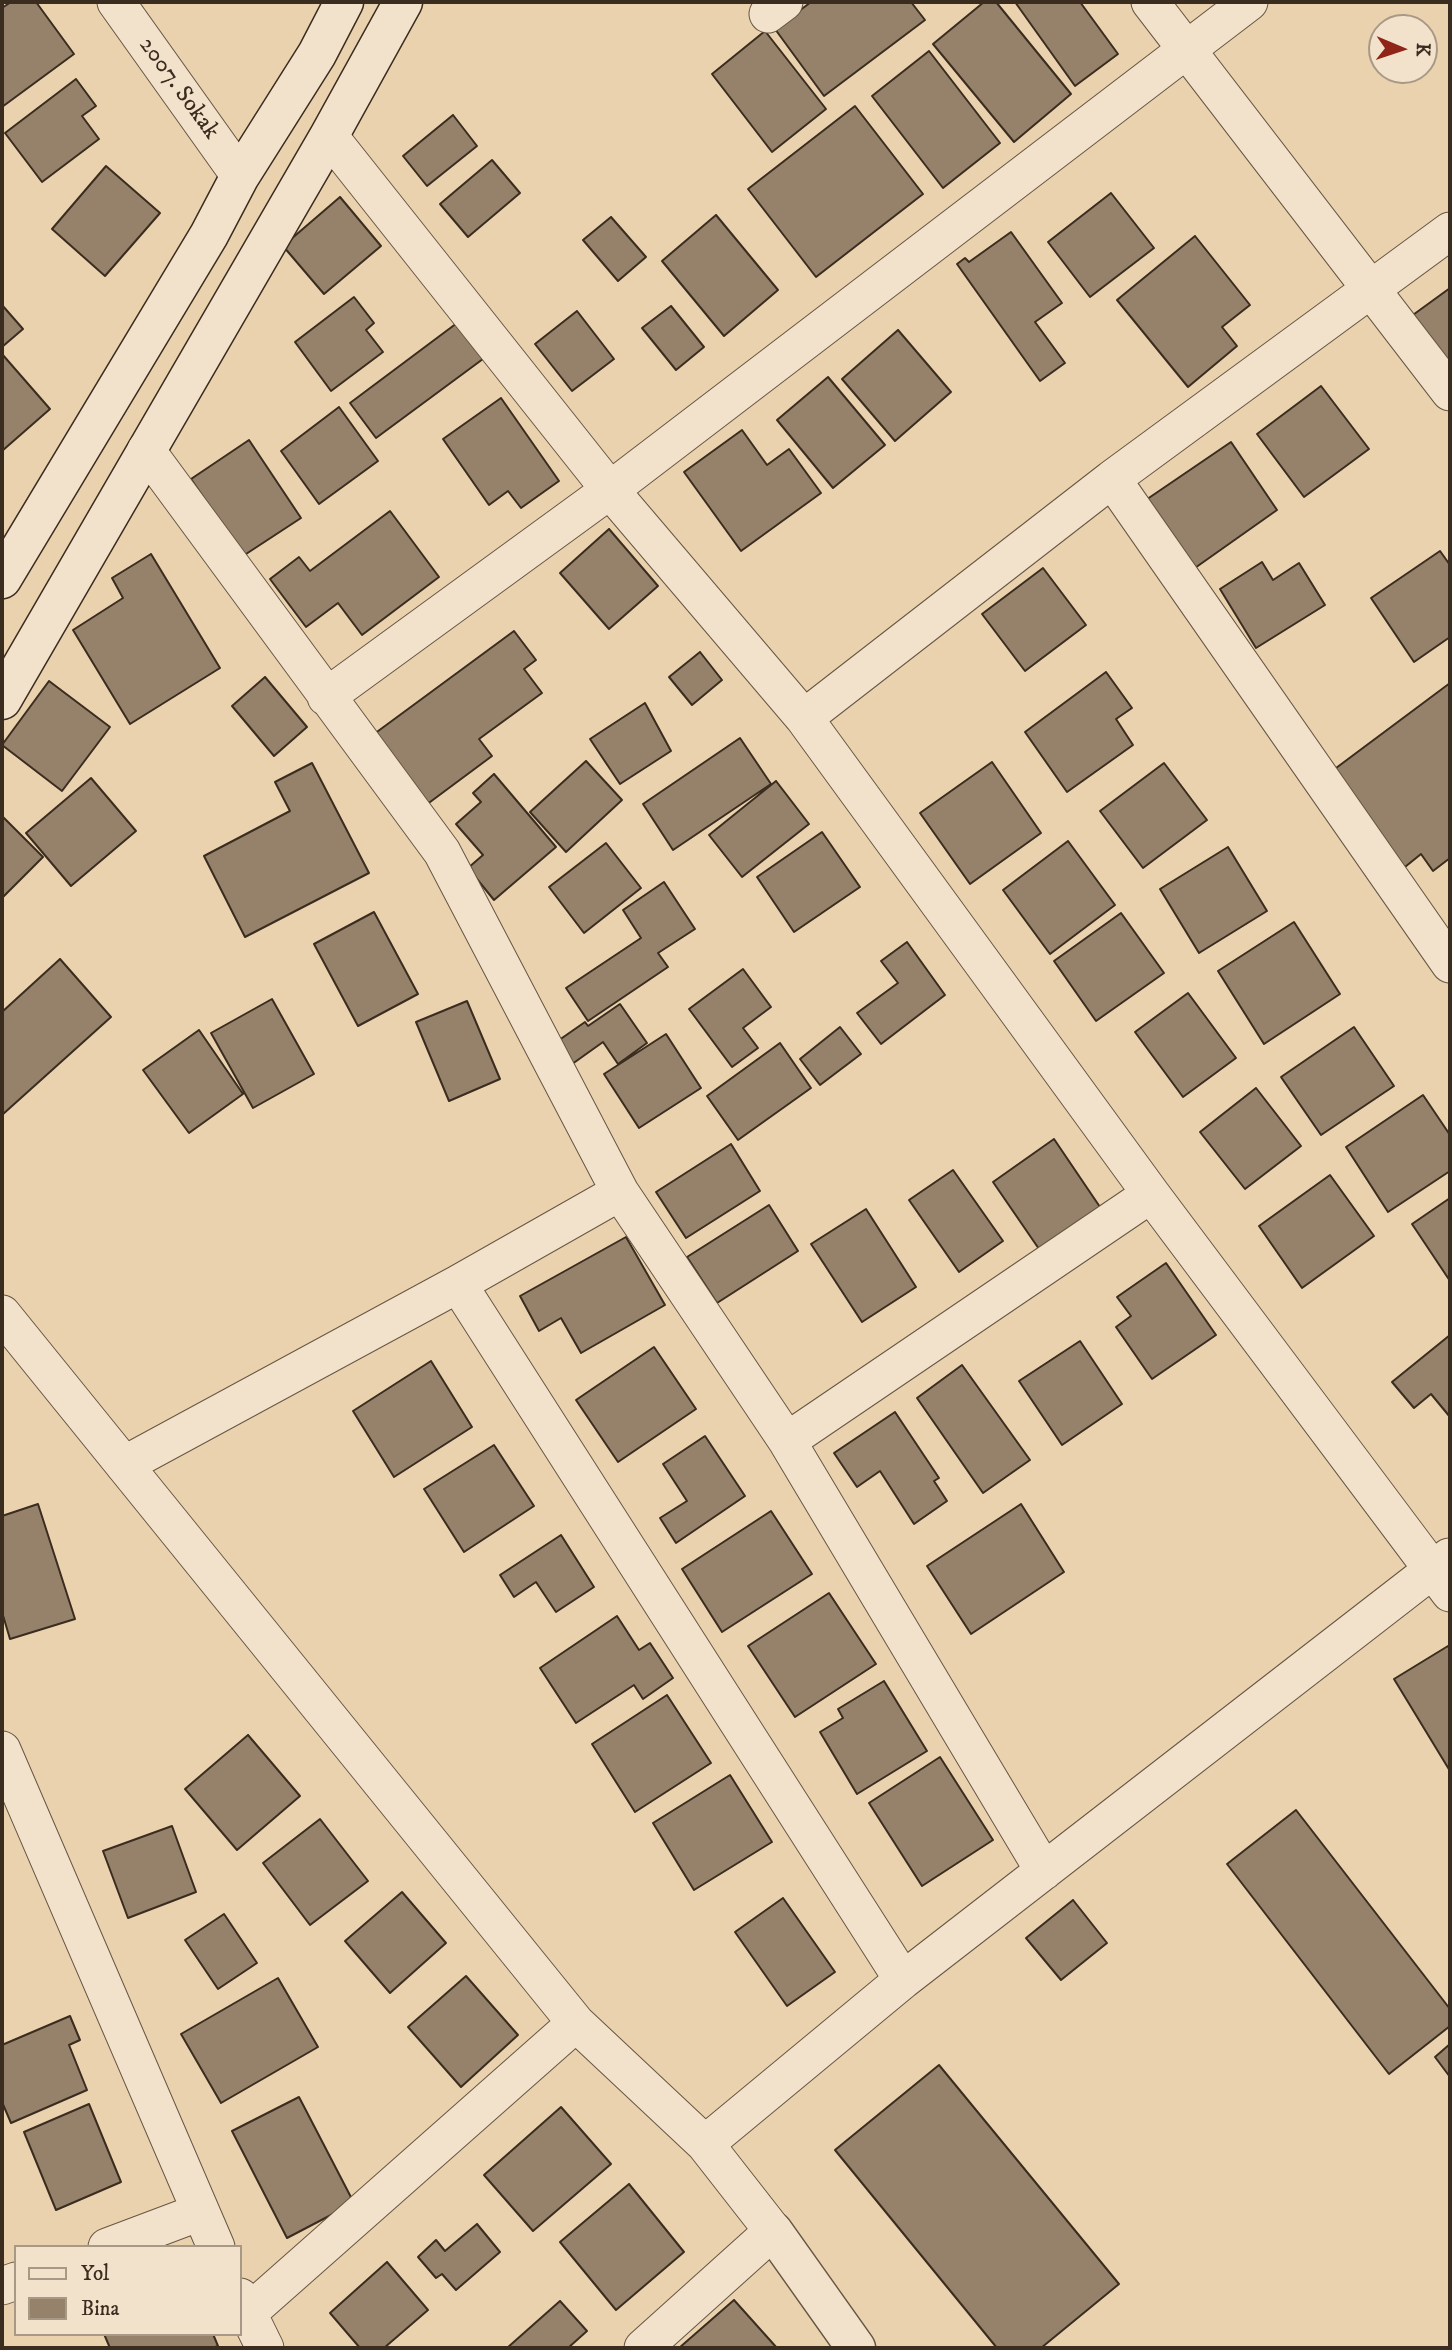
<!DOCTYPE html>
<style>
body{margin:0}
#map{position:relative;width:1452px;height:2350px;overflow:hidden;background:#ebd2af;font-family:"IM FELL DW Pica",serif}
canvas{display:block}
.frame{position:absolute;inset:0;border:4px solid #3a2c1f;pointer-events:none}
.legend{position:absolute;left:14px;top:2245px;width:228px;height:91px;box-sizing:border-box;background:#f2e2cb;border:2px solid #a89986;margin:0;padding:9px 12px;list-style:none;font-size:21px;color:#3a2c1f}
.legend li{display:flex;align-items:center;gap:14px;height:35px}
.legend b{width:35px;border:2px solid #a89986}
.north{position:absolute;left:1368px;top:14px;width:70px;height:70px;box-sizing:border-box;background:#f2e2cb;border:2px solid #a89986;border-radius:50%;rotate:92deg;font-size:19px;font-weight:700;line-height:28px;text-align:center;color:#3a2c1f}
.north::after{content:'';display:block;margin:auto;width:24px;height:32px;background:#8f2418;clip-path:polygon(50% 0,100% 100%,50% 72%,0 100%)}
</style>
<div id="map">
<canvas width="1452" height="2350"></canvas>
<div class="frame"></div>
<ul class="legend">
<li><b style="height:9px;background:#f2e2cb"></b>Yol</li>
<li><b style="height:19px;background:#96826a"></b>Bina</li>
</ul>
<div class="north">K</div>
</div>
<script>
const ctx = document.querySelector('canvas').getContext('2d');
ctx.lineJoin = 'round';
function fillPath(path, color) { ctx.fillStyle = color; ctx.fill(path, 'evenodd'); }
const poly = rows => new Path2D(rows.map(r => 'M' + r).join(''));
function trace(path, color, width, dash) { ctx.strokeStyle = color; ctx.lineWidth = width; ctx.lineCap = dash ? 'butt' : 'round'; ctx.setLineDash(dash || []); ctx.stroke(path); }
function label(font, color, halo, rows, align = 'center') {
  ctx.font = font + ' "IM FELL DW Pica",serif'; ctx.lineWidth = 5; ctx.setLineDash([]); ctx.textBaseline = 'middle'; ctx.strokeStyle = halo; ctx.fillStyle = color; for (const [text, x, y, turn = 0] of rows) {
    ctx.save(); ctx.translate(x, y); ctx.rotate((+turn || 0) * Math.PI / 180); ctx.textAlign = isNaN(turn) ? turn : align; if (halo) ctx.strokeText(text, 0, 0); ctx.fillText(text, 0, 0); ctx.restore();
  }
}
const building = poly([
 [11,2,36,2,74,54,2,107,2,8,11,2],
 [811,2,911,2,925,20,824,96,775,29,811,2],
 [984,2,996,2,1071,94,1014,142,933,44,984,2],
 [1015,2,1080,2,1118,54,1075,86,1015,2],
 [765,31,826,109,772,152,712,74,765,31],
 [929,51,1000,143,943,188,872,96,929,51],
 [76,79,96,106,82,116,99,139,42,182,5,133,76,79],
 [855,106,923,194,816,277,748,189,855,106],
 [453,115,477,146,427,186,403,156,453,115],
 [492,160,520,193,468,237,440,204,492,160],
 [106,166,160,213,105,276,52,229,106,166],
 [1111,193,1154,248,1090,297,1048,242,1111,193],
 [340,197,381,246,324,294,283,246,340,197],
 [716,215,778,290,724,336,662,261,716,215],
 [611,217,646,257,618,281,583,240,611,217],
 [1011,232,1062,303,1035,322,1065,363,1040,381,957,264,965,258,969,262,1011,232],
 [1195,236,1250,305,1222,327,1237,346,1188,387,1117,300,1195,236],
 [1450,288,1450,378,1406,320,1450,288],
 [354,297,374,323,366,330,383,352,331,391,295,342,354,297],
 [2,305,23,329,2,347,2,305],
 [671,306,704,347,676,370,642,328,671,306],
 [577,311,614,359,572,391,535,344,577,311],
 [461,320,487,356,376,438,350,403,461,320],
 [898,330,951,392,895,441,842,379,898,330],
 [2,354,50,409,2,451,2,354],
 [828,377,885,445,833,488,777,420,828,377],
 [1321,386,1369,449,1304,497,1257,434,1321,386],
 [501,398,559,481,521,508,508,491,489,505,443,439,501,398],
 [339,407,378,461,319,504,281,451,339,407],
 [742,430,767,465,789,449,821,493,741,551,684,472,742,430],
 [249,440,301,518,243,556,191,479,249,440],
 [1231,442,1277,510,1185,575,1137,506,1231,442],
 [390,511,439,577,362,635,338,603,306,627,270,579,299,557,310,571,390,511],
 [609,529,658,586,609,629,560,573,609,529],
 [1440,551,1450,565,1450,637,1414,662,1371,598,1440,551],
 [151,554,220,668,130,724,73,630,123,598,112,578,151,554],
 [1262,562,1273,580,1299,563,1325,605,1256,648,1220,589,1262,562],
 [1043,568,1086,625,1025,671,982,614,1043,568],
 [514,631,536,660,524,669,542,693,479,739,492,756,422,808,370,737,514,631],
 [700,652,722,680,692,705,669,677,700,652],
 [1106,672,1132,708,1116,719,1133,745,1067,792,1025,732,1106,672],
 [265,677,307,727,274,756,232,706,265,677],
 [49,681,110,727,62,791,2,745,49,681],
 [1450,683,1450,858,1433,871,1421,854,1400,871,1328,774,1450,683],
 [645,703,671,751,620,784,590,739,645,703],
 [740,738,771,784,673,850,643,804,740,738],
 [586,761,622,800,566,852,530,812,586,761],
 [992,762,1041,833,970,884,920,813,992,762],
 [312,763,369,873,245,937,204,856,290,811,275,782,312,763],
 [1164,763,1207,820,1143,868,1100,811,1164,763],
 [494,774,556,847,494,900,468,868,483,855,456,824,481,802,473,793,494,774],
 [91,778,136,831,71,886,26,833,91,778],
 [776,781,809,824,742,877,709,835,776,781],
 [2,816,43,857,2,898,2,816],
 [822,832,860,887,794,932,757,877,822,832],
 [1068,841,1115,905,1050,954,1003,890,1068,841],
 [606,843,641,888,584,933,549,887,606,843],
 [1228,847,1267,911,1199,953,1160,889,1228,847],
 [664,882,695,929,658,953,668,967,588,1021,566,988,641,938,623,910,664,882],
 [374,912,418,994,358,1026,314,944,374,912],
 [1121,913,1164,973,1096,1021,1054,961,1121,913],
 [1294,922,1340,994,1264,1044,1218,971,1294,922],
 [907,942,945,995,881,1044,857,1013,898,983,881,961,907,942],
 [60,959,111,1017,2,1115,2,1012,60,959],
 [743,969,771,1007,743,1028,758,1048,732,1067,689,1009,743,969],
 [1188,993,1236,1058,1183,1097,1135,1032,1188,993],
 [272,999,314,1074,253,1108,211,1033,272,999],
 [467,1001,500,1079,449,1101,416,1022,467,1001],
 [620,1004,647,1043,618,1064,603,1042,568,1067,552,1045,585,1022,588,1026,620,1004],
 [840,1027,861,1054,820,1085,800,1059,840,1027],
 [1354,1027,1394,1086,1321,1135,1281,1077,1354,1027],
 [199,1030,243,1094,189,1133,143,1070,199,1030],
 [666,1034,701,1088,639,1128,604,1074,666,1034],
 [780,1043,811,1088,738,1140,707,1096,780,1043],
 [1256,1088,1301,1146,1245,1189,1200,1132,1256,1088],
 [1423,1095,1450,1135,1450,1171,1388,1212,1346,1147,1423,1095],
 [1054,1139,1100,1207,1039,1249,993,1182,1054,1139],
 [731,1144,760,1191,686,1238,656,1192,731,1144],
 [953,1170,1003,1241,959,1272,909,1200,953,1170],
 [1330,1175,1374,1236,1302,1288,1259,1226,1330,1175],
 [1450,1198,1450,1281,1412,1224,1450,1198],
 [769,1205,798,1251,717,1303,687,1257,769,1205],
 [866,1209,916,1287,862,1322,811,1244,866,1209],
 [626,1237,665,1305,581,1353,561,1318,539,1331,520,1296,626,1237],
 [1166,1263,1216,1335,1152,1379,1116,1327,1131,1316,1117,1297,1166,1263],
 [1450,1335,1450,1417,1431,1394,1414,1408,1392,1382,1450,1335],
 [1080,1341,1122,1404,1062,1445,1019,1381,1080,1341],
 [654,1347,696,1409,618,1462,576,1400,654,1347],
 [431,1361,472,1427,394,1477,353,1411,431,1361],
 [962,1365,1030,1460,983,1493,917,1398,962,1365],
 [895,1412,939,1478,934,1481,947,1501,914,1524,880,1471,857,1487,834,1453,895,1412],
 [705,1436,745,1496,676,1543,660,1518,687,1501,663,1464,705,1436],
 [494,1445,534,1506,464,1552,424,1489,494,1445],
 [38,1504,75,1619,10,1639,2,1612,2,1516,38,1504],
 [1021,1504,1064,1572,971,1634,927,1566,1021,1504],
 [771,1511,812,1574,722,1632,682,1569,771,1511],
 [561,1535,594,1587,556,1612,536,1582,514,1597,500,1575,561,1535],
 [829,1593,876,1664,795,1717,748,1646,829,1593],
 [617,1616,639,1650,650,1643,673,1678,643,1699,634,1685,576,1723,540,1668,617,1616],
 [1448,1646,1450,1649,1450,1771,1394,1679,1448,1646],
 [884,1681,927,1751,857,1794,820,1732,843,1718,838,1709,884,1681],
 [667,1695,711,1763,635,1812,592,1744,667,1695],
 [248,1735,300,1796,237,1850,185,1789,248,1735],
 [940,1757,993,1840,922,1886,869,1803,940,1757],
 [730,1775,772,1842,694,1890,653,1823,730,1775],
 [1296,1810,1450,2009,1450,2026,1389,2074,1227,1864,1296,1810],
 [320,1819,368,1881,310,1925,263,1863,320,1819],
 [172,1826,196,1892,128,1918,103,1851,172,1826],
 [402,1892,446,1943,390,1993,345,1941,402,1892],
 [783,1898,835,1972,787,2006,735,1932,783,1898],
 [1073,1900,1107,1943,1061,1980,1026,1938,1073,1900],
 [224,1914,257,1963,218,1989,185,1940,224,1914],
 [466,1976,518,2035,461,2087,408,2027,466,1976],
 [278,1978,318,2047,221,2103,181,2034,278,1978],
 [70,2016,80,2040,69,2045,87,2090,11,2123,2,2102,2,2045,70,2016],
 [1450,2044,1450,2077,1435,2057,1450,2044],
 [939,2065,1119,2284,1041,2348,997,2348,835,2150,939,2065],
 [299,2097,354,2203,287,2238,232,2131,299,2097],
 [89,2104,121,2182,56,2210,24,2132,89,2104],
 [561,2107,611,2164,533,2231,484,2175,561,2107],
 [629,2184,684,2252,616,2310,560,2242,629,2184],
 [477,2224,500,2252,456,2290,442,2274,436,2278,418,2257,436,2240,445,2251,477,2224],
 [387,2262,428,2310,384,2348,360,2348,330,2313,387,2262],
 [734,2300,777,2348,679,2348,734,2300],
 [560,2301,587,2331,568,2348,507,2348,560,2301],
 [104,2334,213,2334,218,2346,212,2348,110,2348,104,2334]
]);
fillPath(building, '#96826a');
trace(building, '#3a2c1f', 2);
const minor = poly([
 [116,2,240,176],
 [1150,2,1450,392],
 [768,14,784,2],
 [329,136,610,490,804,718,1151,1194,1450,1593],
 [146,450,442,852,620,1192,787,1441,1044,1871],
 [1112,479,1450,964],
 [326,697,610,490,1249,2],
 [804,718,1112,479,1450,231],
 [458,1284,903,1980],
 [2,1314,576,2023,705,2144,773,2231,643,2348],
 [787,1441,1151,1194],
 [124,1465,458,1284,620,1192],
 [2,1750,216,2247],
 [705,2144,903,1980,1449,1557],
 [107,2247,200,2212],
 [2,2286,16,2281],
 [240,2297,265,2348],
 [248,2313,576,2023]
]);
const tertiary = poly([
 [773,2231,856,2348]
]);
const secondary = poly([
 [2,579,209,235,240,176,317,54,344,2],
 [2,700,329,136,403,2]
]);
trace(minor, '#665643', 39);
trace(tertiary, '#665643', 41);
trace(secondary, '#3a2c1f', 41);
trace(minor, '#f2e2cb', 37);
trace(tertiary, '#f2e2cb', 38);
trace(secondary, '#f2e2cb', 38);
label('24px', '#3a2c1f', '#f2e2cb', [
 ["2007. Sokak",178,89,54]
]);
</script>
